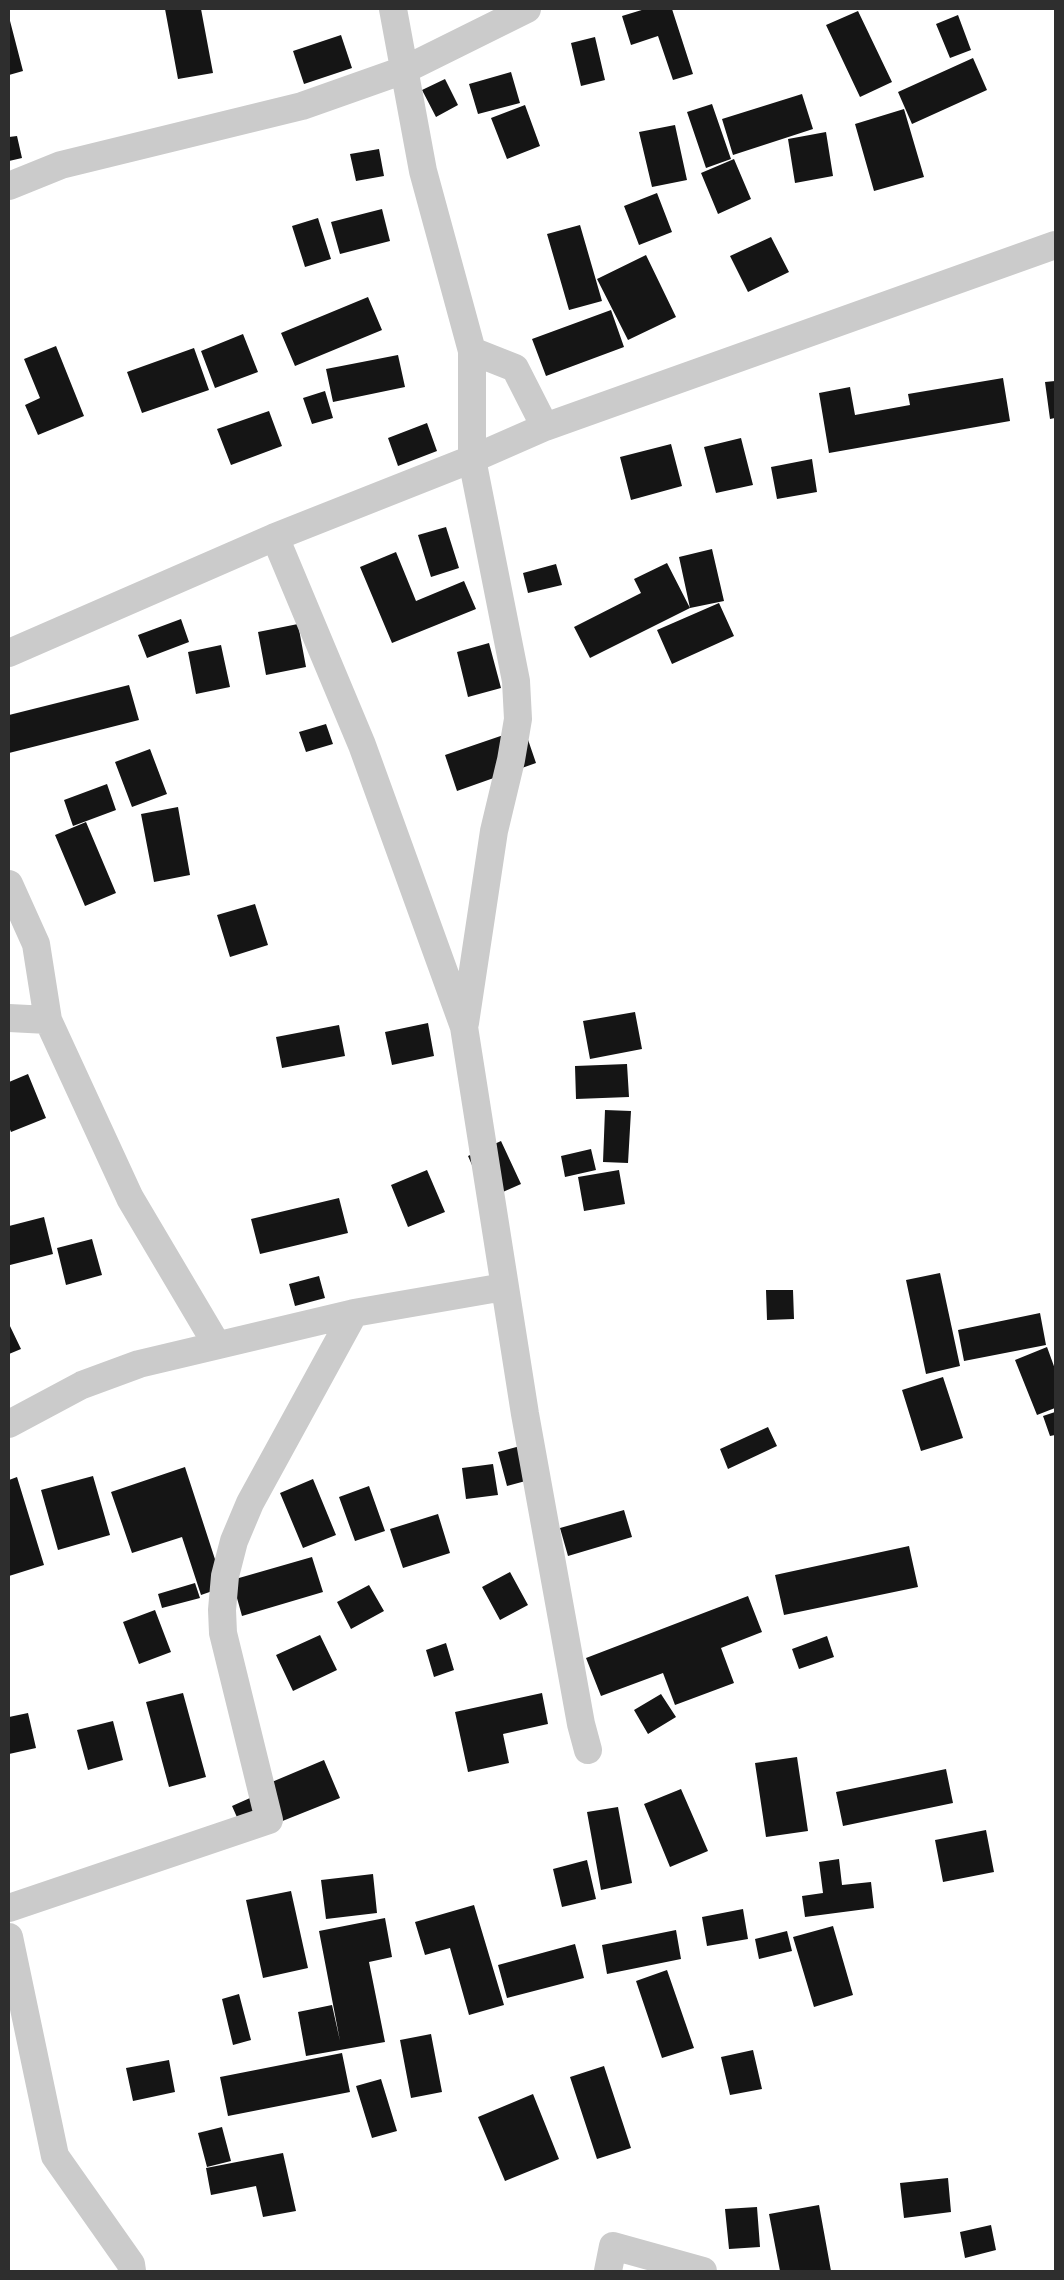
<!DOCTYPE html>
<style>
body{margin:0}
#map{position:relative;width:1064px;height:2280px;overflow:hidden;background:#fff;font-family:Raleway,sans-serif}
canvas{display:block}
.frame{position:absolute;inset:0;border:10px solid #2e2e2e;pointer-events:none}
</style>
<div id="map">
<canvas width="1064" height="2280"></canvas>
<div class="frame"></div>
</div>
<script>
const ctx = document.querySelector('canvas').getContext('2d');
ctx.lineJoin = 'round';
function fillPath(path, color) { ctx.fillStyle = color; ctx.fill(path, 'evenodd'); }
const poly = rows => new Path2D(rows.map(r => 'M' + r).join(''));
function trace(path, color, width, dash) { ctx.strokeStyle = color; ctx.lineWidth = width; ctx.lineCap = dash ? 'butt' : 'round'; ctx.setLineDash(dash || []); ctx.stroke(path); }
fillPath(poly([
 [165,9,201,9,213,73,178,79],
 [645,9,672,9,693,74,673,80,658,36,631,45,622,16],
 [858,11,892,82,860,97,826,25],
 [958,15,971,50,950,58,936,24],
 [9,17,23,71,9,75],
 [341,35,352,68,304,84,293,51],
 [595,37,605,80,581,86,571,43],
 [973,58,987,90,912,124,898,92],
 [511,72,520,103,478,114,469,84],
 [445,79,458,105,436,117,422,90],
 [802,94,813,129,733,155,722,119],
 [712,104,731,159,706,168,687,112],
 [525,105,540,146,507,159,491,118],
 [904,109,924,177,874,191,855,124],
 [675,125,687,180,652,187,639,132],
 [826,132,833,176,795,183,788,139],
 [17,136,22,158,9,161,9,137],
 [379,149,384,176,356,181,350,154],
 [734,159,751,199,718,214,701,173],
 [657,193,672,232,639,245,624,206],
 [382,209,390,241,340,254,331,222],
 [318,218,331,259,305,267,292,226],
 [580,225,602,301,569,310,547,234],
 [771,237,789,272,748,292,730,256],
 [646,255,676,317,628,340,597,279],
 [368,297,382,330,295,366,281,333],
 [611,310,624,347,546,376,532,339],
 [243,334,258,372,215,388,201,351],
 [56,346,84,416,38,435,25,405,40,398,24,359],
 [194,348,209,390,142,413,127,372],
 [398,355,405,387,333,402,326,369],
 [1003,378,1010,421,829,453,819,393,850,387,855,415,910,405,908,394],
 [1055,381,1055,418,1050,419,1045,382],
 [325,391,333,418,312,424,303,398],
 [269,411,282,446,231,465,217,429],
 [427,423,437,451,398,466,388,438],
 [741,438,753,485,716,493,704,447],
 [671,444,682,486,631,500,620,457],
 [812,459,817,492,777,499,771,467],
 [446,527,459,568,431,577,418,535],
 [712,549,724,601,690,608,679,557],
 [396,552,416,601,464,581,476,609,392,643,360,567],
 [667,563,690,608,590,658,574,627,641,593,634,579],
 [556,564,562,585,528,593,523,573],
 [719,603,734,636,672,664,657,630],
 [181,619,189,642,147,658,138,635],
 [298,624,306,667,266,675,258,632],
 [489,643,501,688,468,697,457,652],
 [221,645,230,687,196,694,188,652],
 [129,685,139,720,9,753,9,715],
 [326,724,333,744,306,752,299,732],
 [524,728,536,763,457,791,445,755],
 [150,749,167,794,132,807,115,762],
 [107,784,116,810,73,826,64,800],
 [178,807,190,875,154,882,141,814],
 [86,822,116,893,85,906,55,835],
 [255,904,268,945,230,957,217,915],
 [635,1012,642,1049,590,1059,583,1021],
 [428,1023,434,1056,392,1065,385,1032],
 [339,1025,345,1056,282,1068,276,1037],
 [627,1064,629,1097,576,1099,575,1066],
 [28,1074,46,1118,11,1132,9,1127,9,1082],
 [605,1110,631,1111,628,1163,603,1162],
 [501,1141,521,1184,487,1199,468,1156],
 [591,1149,596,1170,565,1177,561,1156],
 [427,1170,445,1212,408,1227,391,1185],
 [619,1170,625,1204,584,1211,578,1177],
 [339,1198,348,1233,260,1254,251,1219],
 [44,1217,53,1254,10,1265,9,1226],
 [92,1239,102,1275,66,1285,57,1248],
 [940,1273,960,1366,926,1374,906,1280],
 [319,1276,325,1298,295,1306,289,1284],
 [766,1290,793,1290,794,1319,767,1320],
 [1040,1313,1046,1345,964,1361,958,1330],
 [9,1324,21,1349,9,1354],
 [1047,1347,1055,1369,1055,1408,1037,1415,1015,1360],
 [943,1377,963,1438,921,1451,902,1390],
 [1055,1412,1055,1435,1050,1436,1043,1416],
 [768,1427,777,1446,728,1469,720,1449],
 [535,1442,544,1476,507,1486,498,1452],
 [493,1464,498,1495,466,1499,462,1468],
 [185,1467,224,1587,201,1595,182,1537,132,1553,111,1492],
 [93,1476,110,1535,58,1550,41,1490],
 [17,1477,44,1565,9,1576,9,1480],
 [313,1479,336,1535,303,1548,280,1493],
 [369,1486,385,1531,355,1541,339,1497],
 [624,1510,632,1537,568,1556,560,1528],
 [438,1514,450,1553,403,1568,390,1529],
 [909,1546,918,1587,784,1615,775,1575],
 [312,1557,323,1592,242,1616,232,1580],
 [510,1572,528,1605,500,1620,482,1587],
 [195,1583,200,1598,162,1608,158,1594],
 [369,1585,384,1611,351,1629,337,1602],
 [748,1596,762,1632,721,1648,734,1683,675,1705,663,1673,601,1696,586,1658],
 [155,1610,171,1652,139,1664,123,1622],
 [320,1635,337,1670,293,1691,276,1655],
 [827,1636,834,1657,799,1669,792,1649],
 [446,1643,454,1670,434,1677,426,1650],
 [183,1693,206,1777,169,1787,146,1702],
 [542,1693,548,1724,503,1734,509,1763,468,1772,455,1712],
 [661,1694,676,1717,648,1734,634,1710],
 [28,1713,36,1748,9,1754,9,1717],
 [113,1721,123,1760,88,1770,77,1730],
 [797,1757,808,1831,766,1837,755,1763],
 [324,1760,340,1798,275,1824,260,1787],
 [946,1769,953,1803,843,1826,836,1792],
 [681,1789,708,1851,670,1867,644,1804],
 [259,1794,266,1812,240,1824,232,1806],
 [618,1807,632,1883,601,1890,587,1812],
 [986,1830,994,1872,943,1882,935,1840],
 [839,1859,842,1885,871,1882,874,1908,805,1917,802,1896,823,1893,819,1862],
 [587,1860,596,1899,562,1907,553,1869],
 [373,1874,377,1913,326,1919,321,1880],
 [291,1891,308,1968,263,1978,246,1900],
 [474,1905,504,2005,469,2015,450,1948,425,1955,415,1922],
 [743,1909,748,1939,707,1946,702,1917],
 [385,1918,392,1957,369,1962,385,2042,306,2056,298,2012,332,2005,340,2041,319,1931],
 [833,1926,853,1995,814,2007,793,1937],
 [676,1930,681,1959,607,1974,602,1945],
 [787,1931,792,1951,759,1959,755,1939],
 [575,1944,584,1978,507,1998,498,1965],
 [667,1970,694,2048,662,2058,636,1981],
 [239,1994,251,2040,233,2045,222,1999],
 [431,2034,442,2092,411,2098,400,2040],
 [753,2050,762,2089,730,2095,721,2057],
 [342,2053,350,2092,228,2116,220,2077],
 [169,2060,175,2092,133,2101,126,2068],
 [604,2066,631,2148,597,2159,570,2077],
 [381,2079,397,2131,372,2138,356,2086],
 [533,2094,559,2159,505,2181,478,2117],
 [222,2127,231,2161,207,2167,198,2133],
 [283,2153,296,2211,263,2217,256,2186,211,2195,206,2168],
 [948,2178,951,2212,904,2218,900,2183],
 [819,2205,831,2271,780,2271,769,2214],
 [757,2207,760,2247,729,2249,725,2209],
 [991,2225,996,2250,965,2258,960,2232]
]), '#151515');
trace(poly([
 [393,9,423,171,472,351,472,459,516,681,518,719,511,760,494,831,465,1023],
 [9,186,61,165,302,106,404,70,527,9],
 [472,351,515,368,545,427],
 [275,537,362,745,464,1027,525,1414,581,1724,588,1750],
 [9,653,275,537,472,459,545,427,1055,245],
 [9,884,36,944,48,1020,130,1198,217,1345],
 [9,1018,48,1020],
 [9,1424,82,1385,139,1364,354,1313,504,1287],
 [9,1908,269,1820,223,1633,222,1610,225,1576,234,1541,250,1503,354,1313],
 [9,1937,55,2156,131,2264,132,2271],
 [608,2271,613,2246,703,2271]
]), '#cbcbcb', 28);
</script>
